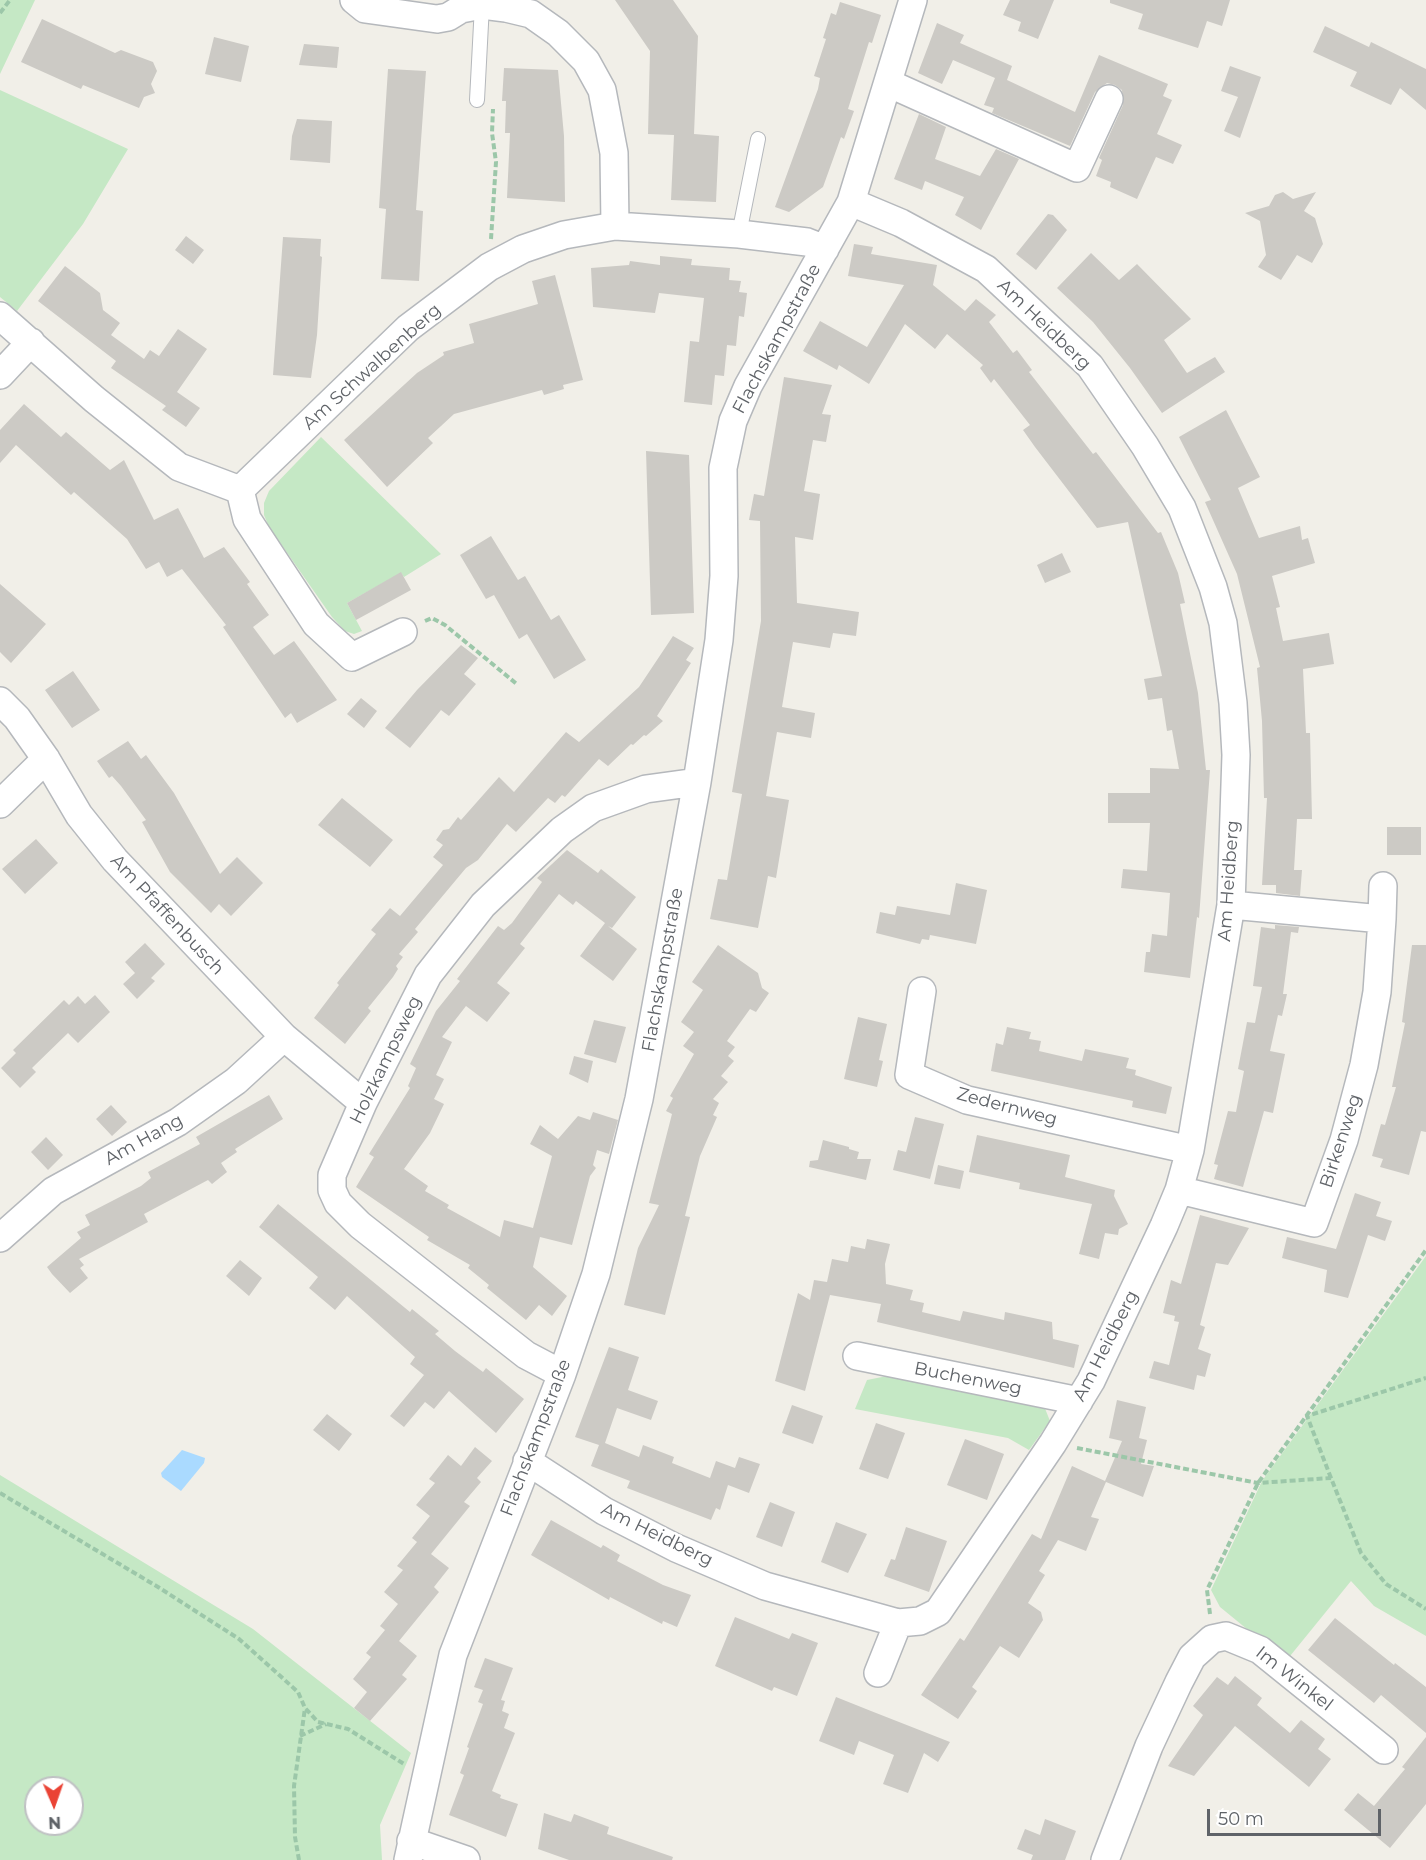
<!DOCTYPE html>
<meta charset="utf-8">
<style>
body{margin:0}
#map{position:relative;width:1426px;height:1860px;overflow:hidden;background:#f1efe8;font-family:Montserrat,sans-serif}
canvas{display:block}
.north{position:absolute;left:24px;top:1776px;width:60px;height:60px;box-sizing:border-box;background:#fff;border:2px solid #bfc1c3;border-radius:50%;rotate:178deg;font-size:16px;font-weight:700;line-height:24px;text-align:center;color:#5f6368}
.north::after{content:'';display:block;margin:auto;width:21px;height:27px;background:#ea4335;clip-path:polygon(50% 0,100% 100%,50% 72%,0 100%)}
.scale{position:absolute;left:1207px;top:1809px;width:174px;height:27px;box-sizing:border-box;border:3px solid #5f6368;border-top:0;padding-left:8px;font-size:18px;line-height:21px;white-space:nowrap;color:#5f6368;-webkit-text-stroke:4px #fff;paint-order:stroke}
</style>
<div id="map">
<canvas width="1426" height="1860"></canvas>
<div class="north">N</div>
<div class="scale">50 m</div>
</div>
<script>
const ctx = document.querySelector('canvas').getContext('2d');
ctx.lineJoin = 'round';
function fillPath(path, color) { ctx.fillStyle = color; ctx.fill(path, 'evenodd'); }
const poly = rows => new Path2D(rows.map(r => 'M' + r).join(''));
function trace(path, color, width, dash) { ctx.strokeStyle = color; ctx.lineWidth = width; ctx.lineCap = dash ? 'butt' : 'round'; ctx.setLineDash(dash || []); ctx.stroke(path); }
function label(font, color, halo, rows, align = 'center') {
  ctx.font = font + ' Montserrat,sans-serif'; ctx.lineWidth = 5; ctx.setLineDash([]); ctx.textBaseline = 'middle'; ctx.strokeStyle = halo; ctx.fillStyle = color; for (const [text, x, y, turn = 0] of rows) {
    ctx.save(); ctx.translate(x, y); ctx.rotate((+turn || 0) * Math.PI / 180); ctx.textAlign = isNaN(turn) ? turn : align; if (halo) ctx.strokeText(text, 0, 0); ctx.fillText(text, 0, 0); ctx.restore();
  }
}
fillPath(poly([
 [0,0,35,0,0,74],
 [0,90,128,149,83,224,17,311,0,297],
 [321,437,441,554,404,577,401,573,347,603,362,631,354,634,345,631,332,617,269,527,264,515,264,503,269,491],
 [1426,1256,1426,1636,1374,1606,1351,1581,1286,1661,1220,1607,1211,1590,1262,1481],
 [902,1373,1042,1401,1050,1421,1029,1450,1008,1438,855,1409,867,1380],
 [0,1475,253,1629,411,1753,380,1825,382,1860,0,1860],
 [36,1788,72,1788,72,1824,36,1824]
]), '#c5e8c5');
fillPath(poly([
 [182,1450,205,1458,204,1463,181,1491,162,1477,161,1473]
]), '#aadaff');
fillPath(poly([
 [615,0,673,0,698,36,694,134,719,136,716,202,671,200,674,135,648,134,650,51],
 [1010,0,1054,0,1038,39,1018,31,1021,22,1003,15],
 [1110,0,1230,0,1222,26,1207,21,1198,48,1138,29,1143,14,1110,3],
 [840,2,881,15,872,43,869,42,848,109,854,111,844,139,841,137,823,187,789,212,775,207,818,89,820,78,814,76,826,39,823,38,831,13,836,15],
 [42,19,115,53,121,50,153,62,157,71,151,84,155,93,144,97,139,108,83,85,81,89,21,62],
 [937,23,964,35,960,43,1012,66,1007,80,1075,112,1099,55,1168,84,1163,96,1172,100,1157,134,1182,145,1173,164,1156,157,1137,199,1110,187,1111,182,1096,176,1102,160,1099,158,1123,105,1122,90,1115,85,1107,83,1095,92,1070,146,992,113,994,108,984,105,995,78,953,60,942,84,918,73],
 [1325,26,1369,47,1371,42,1426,69,1426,110,1400,88,1391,105,1350,86,1357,72,1313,52],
 [214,37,249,46,241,82,205,74],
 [304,44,339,47,337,68,299,65],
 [1230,66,1261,77,1240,138,1224,131,1238,97,1221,91],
 [504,68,558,70,564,136,565,202,507,198,510,133,505,133,506,101,502,101],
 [388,69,426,71,416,210,423,211,419,281,381,279,386,209,379,208],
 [919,114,946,127,935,159,980,176,996,149,1019,159,981,230,955,215,964,197,925,181,922,190,894,179],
 [297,119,332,121,330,163,290,160,292,136],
 [1283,192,1293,199,1316,192,1304,211,1315,218,1323,244,1312,263,1297,255,1281,280,1258,267,1266,255,1260,221,1245,213,1269,206,1275,195],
 [1048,214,1053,215,1067,230,1036,270,1016,254],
 [186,236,204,250,193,264,175,250],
 [283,237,321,239,320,256,322,257,317,335,311,378,273,375],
 [854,244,873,247,871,254,937,265,933,285,965,311,976,299,996,315,989,322,1013,353,1017,350,1032,370,1029,372,1093,454,1096,452,1158,533,1161,532,1178,573,1185,603,1180,604,1198,693,1206,770,1210,770,1199,918,1197,917,1190,978,1144,972,1146,952,1150,952,1152,934,1167,936,1170,893,1121,888,1123,869,1147,871,1150,823,1108,823,1108,793,1150,793,1150,768,1179,769,1172,730,1167,731,1162,698,1148,700,1144,679,1162,676,1128,522,1097,528,1035,447,1023,430,1030,425,994,379,991,383,980,368,983,365,947,334,935,349,905,324,869,384,839,365,837,370,803,351,820,321,867,347,904,285,848,276],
 [1091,253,1119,280,1137,264,1191,319,1164,340,1187,373,1215,357,1225,372,1162,413,1130,368,1093,322,1057,288],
 [660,256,692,259,691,265,730,268,729,280,741,281,739,292,747,293,744,317,739,316,736,346,727,345,724,376,715,375,712,405,684,402,690,341,699,342,704,298,659,293,655,313,593,307,591,268,629,265,630,261,660,265],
 [65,266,100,293,103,310,120,323,111,335,144,359,150,350,159,356,178,329,207,349,177,392,200,408,186,427,162,410,166,406,111,368,116,361,38,301],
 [555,275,583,380,563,385,564,389,544,395,542,390,454,414,428,438,433,443,387,487,344,440,417,373,444,355,443,352,474,343,469,324,538,304,532,281],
 [784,377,832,385,822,414,831,415,826,442,813,440,804,491,820,494,813,540,795,537,797,603,859,612,856,636,833,633,830,648,793,642,782,707,815,713,811,738,777,732,766,796,789,800,776,878,768,876,758,928,710,919,718,879,727,880,742,794,732,792,761,621,760,521,749,520,754,494,764,496],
 [24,404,61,437,66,432,110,470,124,460,154,520,178,508,204,558,224,547,250,582,247,584,269,615,253,627,274,655,294,641,337,700,297,723,291,713,285,718,223,627,226,625,182,569,167,577,159,562,146,569,127,539,74,492,71,495,16,445,0,463,0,430],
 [1226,410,1260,477,1238,488,1259,538,1300,526,1302,540,1308,538,1315,563,1272,576,1280,607,1276,608,1283,641,1329,633,1334,664,1303,669,1306,733,1310,733,1312,819,1297,819,1294,870,1302,870,1300,896,1276,893,1276,885,1262,885,1267,798,1264,798,1262,721,1257,668,1260,667,1237,574,1205,502,1211,500,1179,437],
 [646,451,689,455,694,613,651,615],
 [491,536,518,580,525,576,551,620,559,615,586,660,554,679,527,634,519,639,494,595,486,599,460,555],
 [1062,553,1071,572,1045,583,1037,565],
 [401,572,411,590,356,620,347,603],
 [0,584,46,624,11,663,0,652],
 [673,636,694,648,686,660,691,663,657,716,663,721,646,736,644,735,633,745,631,744,608,766,599,759,565,797,562,795,555,803,548,798,516,832,507,824,478,860,466,868,415,929,418,932,399,954,403,957,396,966,398,969,393,977,368,1008,371,1011,345,1044,314,1018,339,985,337,983,376,934,371,930,390,908,400,916,443,865,433,857,443,845,436,840,443,830,449,829,458,817,461,820,499,777,514,792,566,732,579,742,639,687],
 [461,645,478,658,464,674,476,684,449,716,441,710,410,748,385,728,417,690],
 [73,671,100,710,72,728,45,690],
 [361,698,377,711,364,728,347,714],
 [128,741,141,759,146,755,174,793,220,874,237,857,263,883,231,916,219,904,211,913,170,872,142,822,146,820,121,786,112,776,109,778,97,761],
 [342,798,393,840,370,867,318,825],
 [1387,827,1421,827,1421,855,1387,855],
 [36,839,58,863,25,894,2,869],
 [567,850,598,873,601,869,636,897,612,928,608,926,637,949,613,981,580,956,605,923,576,901,573,905,559,894,520,944,525,948,497,983,510,993,487,1022,466,1006,442,1037,452,1042,436,1075,444,1079,434,1099,444,1104,430,1133,404,1169,428,1186,425,1191,449,1205,447,1208,500,1237,504,1220,533,1228,552,1156,530,1144,540,1125,558,1139,578,1116,590,1120,593,1112,618,1120,609,1154,597,1150,593,1165,596,1168,590,1176,572,1245,540,1237,533,1267,567,1296,552,1316,539,1305,526,1320,487,1288,489,1285,468,1268,470,1265,427,1240,429,1237,356,1187,374,1157,369,1154,410,1088,408,1086,416,1068,410,1064,436,1011,460,981,457,979,498,926,504,930,512,923,542,882,537,878],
 [956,883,987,890,976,944,930,935,929,940,922,939,920,944,876,933,880,912,895,915,897,906,950,915],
 [1275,925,1299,927,1298,933,1291,932,1283,994,1287,994,1282,1016,1278,1015,1270,1051,1285,1054,1273,1113,1264,1111,1243,1187,1214,1179,1218,1165,1214,1164,1228,1111,1236,1112,1244,1071,1238,1069,1247,1022,1255,1023,1262,987,1253,986,1261,927,1275,929],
 [145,943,165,964,151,978,155,981,137,999,123,984,135,973,125,962],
 [718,945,758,973,762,988,769,993,756,1012,750,1009,727,1041,735,1047,728,1056,734,1061,721,1076,728,1082,713,1099,719,1103,713,1115,717,1117,700,1156,685,1216,690,1217,665,1315,624,1305,638,1248,659,1205,649,1203,672,1114,666,1111,673,1098,670,1096,694,1054,683,1046,694,1032,681,1022,703,990,692,982],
 [1412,945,1426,945,1426,1132,1421,1131,1409,1175,1380,1167,1383,1159,1372,1156,1381,1124,1385,1125,1396,1087,1392,1087,1405,1023,1402,1022],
 [95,995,110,1012,78,1043,68,1033,32,1068,36,1072,20,1088,1,1068,16,1053,13,1050,64,1000,69,1005,78,996,85,1004],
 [858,1017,887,1024,879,1060,883,1061,877,1087,844,1079],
 [594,1020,626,1027,616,1063,584,1054],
 [1007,1027,1031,1032,1029,1039,1041,1041,1039,1051,1082,1061,1085,1049,1129,1058,1126,1068,1136,1070,1135,1075,1172,1087,1166,1114,1132,1107,1133,1101,991,1071,996,1043,1003,1045],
 [574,1056,593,1061,588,1083,569,1074],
 [269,1095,283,1119,235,1149,237,1152,221,1163,227,1172,212,1184,208,1180,144,1214,148,1222,79,1259,84,1265,80,1268,88,1278,70,1293,52,1274,47,1267,81,1238,77,1232,90,1225,85,1215,141,1186,151,1178,148,1172,200,1144,196,1137],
 [111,1105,127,1122,112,1136,96,1119],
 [915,1117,944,1124,930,1179,893,1170,898,1150,906,1152],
 [977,1135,1070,1155,1065,1177,1115,1190,1114,1196,1128,1224,1119,1229,1118,1235,1105,1233,1099,1259,1079,1254,1092,1204,1019,1189,1020,1183,969,1172],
 [46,1137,63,1155,48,1170,31,1152],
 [823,1140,849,1147,849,1149,859,1152,857,1159,871,1159,866,1180,809,1167,810,1161,818,1160],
 [938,1165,964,1171,960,1189,934,1184],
 [1355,1193,1381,1202,1376,1216,1392,1221,1385,1241,1368,1235,1348,1298,1324,1292,1327,1270,1282,1258,1287,1237,1336,1249],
 [278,1204,410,1312,412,1309,439,1331,435,1334,455,1351,483,1372,486,1368,524,1399,496,1433,449,1391,434,1409,425,1402,404,1427,390,1416,424,1375,410,1364,415,1357,347,1296,335,1310,309,1288,318,1277,259,1227],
 [1200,1215,1249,1228,1228,1265,1216,1263,1200,1325,1205,1327,1198,1349,1211,1354,1205,1377,1197,1375,1194,1390,1149,1378,1154,1361,1169,1365,1179,1322,1174,1321,1175,1316,1163,1313,1171,1280,1181,1284],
 [867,1239,890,1244,885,1264,886,1284,913,1290,910,1300,924,1303,922,1312,960,1321,963,1311,1004,1320,1005,1312,1052,1322,1053,1339,1079,1345,1074,1368,877,1322,881,1304,830,1295,805,1391,775,1381,798,1293,810,1300,814,1280,827,1282,832,1259,848,1262,851,1246,865,1249],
 [240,1260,262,1278,249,1296,226,1276],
 [609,1347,639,1357,628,1390,658,1401,651,1420,617,1408,605,1443,639,1457,643,1445,674,1457,672,1463,710,1478,716,1461,735,1468,739,1457,760,1464,749,1493,728,1485,720,1510,716,1508,711,1520,627,1488,630,1481,591,1466,599,1445,575,1437],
 [1117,1400,1146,1407,1139,1438,1147,1440,1141,1464,1154,1466,1143,1497,1106,1482,1091,1517,1099,1519,1086,1551,1058,1540,1039,1571,1045,1575,1028,1603,1041,1612,1043,1620,1019,1658,1000,1646,972,1687,977,1691,958,1719,921,1695,960,1638,964,1641,1032,1534,1041,1539,1072,1466,1105,1481,1122,1441,1109,1438],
 [792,1405,823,1416,813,1444,782,1433],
 [327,1414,352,1434,339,1451,313,1430],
 [876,1423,905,1433,888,1479,859,1469],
 [965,1439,1004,1454,987,1500,947,1485],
 [475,1447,492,1461,477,1478,481,1482,464,1502,470,1506,431,1554,449,1568,434,1587,439,1592,399,1641,417,1656,402,1675,407,1679,370,1721,354,1708,367,1692,353,1679,371,1657,366,1653,385,1630,380,1626,398,1604,384,1592,403,1570,397,1566,417,1542,412,1538,430,1516,416,1505,435,1483,429,1479,448,1455,461,1466],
 [770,1502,795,1512,782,1547,756,1537],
 [551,1520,601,1548,603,1545,620,1555,617,1561,663,1585,691,1595,677,1627,663,1621,662,1624,610,1597,609,1600,531,1555],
 [836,1522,867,1534,848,1573,821,1562],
 [906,1527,947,1541,929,1592,884,1576,891,1559,895,1560],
 [735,1617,789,1639,792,1633,818,1643,797,1696,774,1687,772,1691,715,1666],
 [1335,1618,1394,1665,1395,1663,1426,1687,1426,1733,1381,1695,1374,1703,1308,1650],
 [485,1658,513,1668,501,1700,505,1701,502,1711,509,1714,504,1728,515,1733,492,1791,501,1795,500,1798,518,1804,506,1837,449,1815,464,1775,460,1773,469,1748,467,1747,483,1704,478,1702,483,1690,474,1687],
 [1235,1676,1262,1698,1257,1705,1290,1733,1301,1720,1325,1739,1318,1749,1331,1759,1309,1787,1235,1726,1194,1776,1168,1766,1203,1715,1193,1706,1217,1677,1228,1685],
 [836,1697,871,1711,950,1742,938,1762,924,1753,908,1793,883,1784,894,1755,859,1741,854,1755,819,1741],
 [1426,1737,1426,1804,1390,1848,1344,1810,1358,1793,1374,1806,1405,1769,1402,1767],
 [544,1813,571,1822,574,1814,609,1827,607,1834,673,1857,672,1860,569,1860,538,1849],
 [1045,1819,1076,1831,1065,1860,1031,1860,1033,1855,1017,1849,1025,1829,1040,1835]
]), '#cccac5');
const service = poly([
 [477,100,482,5],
 [739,234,758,139]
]);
const minor = poly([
 [354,0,365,9,437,19,448,17,461,9,482,5,506,8,531,14,558,33,586,61,602,90,614,153,615,226],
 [888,83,1077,168,1109,99],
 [0,316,94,399,179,467,240,490,408,328,489,267,523,249,564,235,615,226,739,234,807,242,825,249],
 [0,375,31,342],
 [240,490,247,519,316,624,352,657,403,632],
 [0,701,17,718,46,759,79,815,115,860,284,1037,363,1103],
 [0,804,46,759],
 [1382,919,1383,886],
 [922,991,909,1075,967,1100,1190,1150],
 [1179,1190,1314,1223,1344,1140,1364,1065,1377,992,1382,919,1231,905],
 [0,1238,53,1191,178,1122,236,1081,284,1037],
 [857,1356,1079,1401],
 [562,1374,526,1355,360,1225,338,1203,332,1190,332,1175,363,1103,428,975,483,905,562,830,593,808,646,789,697,782],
 [527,1461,604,1511,676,1548,765,1586,898,1623,920,1621,938,1612,1053,1443,1091,1381,1164,1226,1179,1190,1190,1150,1231,905,1236,755,1233,703,1223,623,1213,587,1182,508,1145,446,1090,366,986,269,901,223,851,202],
 [878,1673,898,1623],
 [411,1841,466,1860],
 [408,1860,453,1655,562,1374,596,1274,639,1099,697,782,719,640,724,576,723,468,733,421,748,386,851,202,913,0],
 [1105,1860,1149,1746,1179,1682,1192,1657,1212,1639,1226,1636,1260,1650,1384,1750]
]);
trace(service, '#b5b8bc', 16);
trace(minor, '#b5b8bc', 30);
trace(poly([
 [0,13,10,0],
 [491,239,496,162,492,133,493,109],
 [425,621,432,618,445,625,518,685],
 [1077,1448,1258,1483,1331,1478,1361,1553,1386,1584,1426,1609],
 [1331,1478,1307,1416,1426,1378],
 [0,1493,158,1587,239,1639,298,1692,305,1708,318,1722,348,1729,404,1764],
 [1210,1614,1207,1590,1258,1483,1426,1250],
 [300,1736,326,1724],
 [299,1860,295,1837,294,1786,305,1708]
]), '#9cc7a9', 4, [6, 3]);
trace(service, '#fff', 14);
trace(minor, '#fff', 27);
label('18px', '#5f6368', '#fff', [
 ["Am Heidberg",1044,325,44],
 ["Flachskampstraße",777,339,-62],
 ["Am Schwalbenberg",372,367,-42],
 ["Am Heidberg",1229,881,-86],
 ["Am Pfaffenbusch",167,915,47],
 ["Flachskampstraße",663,970,-80],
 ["Holzkampsweg",386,1060,-64],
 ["Zedernweg",1007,1107,15],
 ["Am Hang",144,1140,-29],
 ["Birkenweg",1341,1141,-72],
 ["Am Heidberg",1106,1346,-63],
 ["Buchenweg",968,1379,11],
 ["Flachskampstraße",536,1438,-69],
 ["Am Heidberg",657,1535,26],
 ["Im Winkel",1294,1679,38]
]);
</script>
